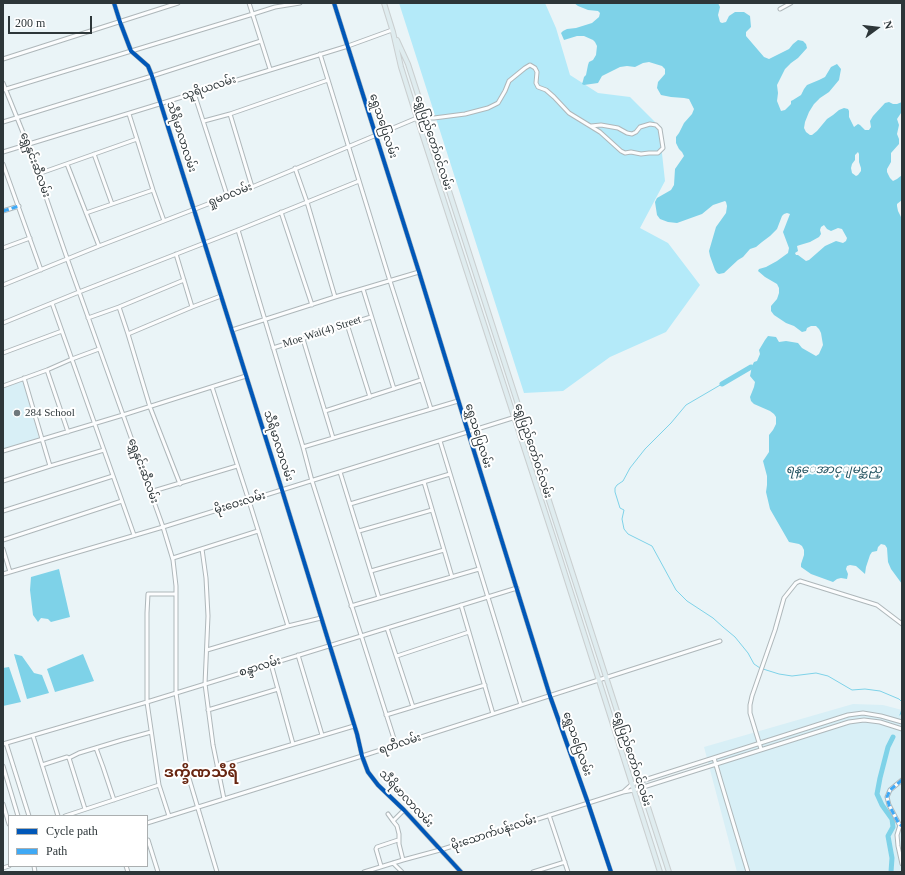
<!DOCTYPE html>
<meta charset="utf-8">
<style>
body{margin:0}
#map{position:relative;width:905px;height:875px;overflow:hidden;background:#eaf4f7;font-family:"Times New Roman",serif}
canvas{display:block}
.frame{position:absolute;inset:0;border:4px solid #2d3639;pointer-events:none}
.legend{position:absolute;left:8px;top:815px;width:140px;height:52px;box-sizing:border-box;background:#fff;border:1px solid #abafb0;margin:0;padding:5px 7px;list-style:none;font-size:12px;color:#2d3639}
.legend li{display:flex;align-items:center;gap:8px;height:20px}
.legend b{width:20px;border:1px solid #abafb0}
.north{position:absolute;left:857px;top:8px;width:40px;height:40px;-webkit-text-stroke:3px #fff;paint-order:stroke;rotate:75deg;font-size:11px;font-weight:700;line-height:16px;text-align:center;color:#2d3639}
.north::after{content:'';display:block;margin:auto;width:14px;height:18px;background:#2d3639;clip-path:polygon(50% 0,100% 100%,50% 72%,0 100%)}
.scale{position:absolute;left:8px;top:16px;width:84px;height:18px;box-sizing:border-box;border:2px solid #2d3639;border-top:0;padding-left:5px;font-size:12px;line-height:14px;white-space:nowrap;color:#2d3639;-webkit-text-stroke:3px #fff;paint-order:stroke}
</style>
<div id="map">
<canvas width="905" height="875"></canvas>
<div class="frame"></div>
<ul class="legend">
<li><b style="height:5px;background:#0057b8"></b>Cycle path</li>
<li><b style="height:5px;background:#3fa9f5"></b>Path</li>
</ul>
<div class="north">N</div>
<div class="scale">200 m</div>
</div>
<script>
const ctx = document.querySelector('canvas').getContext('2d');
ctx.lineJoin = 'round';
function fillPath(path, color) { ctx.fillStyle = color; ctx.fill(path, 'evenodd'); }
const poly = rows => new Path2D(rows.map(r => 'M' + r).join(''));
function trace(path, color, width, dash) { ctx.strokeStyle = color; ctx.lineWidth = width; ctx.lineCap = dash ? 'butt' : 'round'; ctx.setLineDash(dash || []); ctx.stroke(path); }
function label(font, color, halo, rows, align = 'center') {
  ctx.font = font + ' "Times New Roman","Noto Sans Myanmar",serif'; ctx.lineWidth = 4; ctx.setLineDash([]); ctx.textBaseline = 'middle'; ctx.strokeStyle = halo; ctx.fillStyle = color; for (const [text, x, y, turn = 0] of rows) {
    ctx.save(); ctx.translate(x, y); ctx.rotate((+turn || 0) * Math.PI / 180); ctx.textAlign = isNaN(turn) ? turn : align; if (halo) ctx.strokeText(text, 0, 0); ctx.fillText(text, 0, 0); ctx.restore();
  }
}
fillPath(poly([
 [23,381,39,438,3,449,3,388],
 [853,704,883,705,902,710,902,872,737,872,704,747]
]), '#d8eff6');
fillPath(poly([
 [399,3,545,3,556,28,570,75,598,93,630,97,659,126,665,181,640,228,668,243,700,285,666,332,610,357,563,391,524,393]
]), '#b4eaf9');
fillPath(poly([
 [574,3,718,3,720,7,718,15,720,22,722,23,726,22,729,16,735,12,744,12,750,16,751,27,746,32,746,36,764,57,769,59,789,49,793,44,798,40,803,41,806,44,807,48,798,58,791,63,785,69,777,85,778,93,777,101,781,111,785,110,791,104,791,101,793,100,801,95,804,89,807,85,819,80,825,77,831,67,837,64,841,69,839,80,829,92,820,98,814,104,809,112,805,122,804,128,806,132,810,135,812,135,817,131,827,119,833,115,839,110,844,108,848,109,849,111,849,117,854,127,858,124,860,125,865,130,869,130,871,127,870,121,873,116,885,103,889,102,893,104,897,104,902,102,902,109,901,113,897,119,899,125,897,134,899,139,899,144,891,153,891,162,887,169,887,172,890,178,893,181,897,179,902,175,902,200,897,204,897,206,898,211,902,219,902,584,891,569,888,562,887,548,885,545,881,544,878,547,877,551,872,552,870,555,866,567,865,574,856,566,850,565,847,566,846,569,848,574,847,579,841,578,837,579,833,582,811,574,801,567,801,564,804,555,804,550,802,546,799,544,789,542,770,509,766,492,767,485,767,476,763,461,769,452,769,435,773,430,776,424,776,417,774,414,770,411,754,404,751,401,750,397,754,387,755,382,750,376,752,366,754,362,757,361,760,354,759,350,765,340,768,336,776,337,779,342,786,341,798,343,802,348,816,356,819,354,823,345,821,333,819,329,816,326,811,326,807,328,806,331,802,332,794,326,786,323,774,315,771,311,771,306,777,299,779,293,779,288,777,284,765,277,758,271,759,269,766,267,777,261,788,253,789,248,783,232,790,214,787,213,784,214,782,216,777,229,770,236,762,242,756,247,750,249,743,257,738,260,724,273,719,274,717,273,715,270,710,256,709,251,716,227,726,213,727,206,726,202,725,201,713,205,702,214,677,223,668,222,660,219,657,215,655,202,657,198,671,190,674,185,675,169,684,156,682,152,679,149,676,143,676,137,679,133,684,123,692,114,694,109,689,99,684,98,671,97,661,95,657,88,658,82,665,74,665,69,662,66,649,62,643,63,635,67,627,66,620,67,602,76,598,83,584,85,582,84,583,81,584,77,586,75,588,65,589,62,593,60,596,55,597,46,595,42,593,40,584,36,577,36,564,40,561,33,563,31,567,29,576,28,592,23,599,17,600,13,598,11,588,10,578,6],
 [858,152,859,154,859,162,861,168,861,171,858,175,856,176,852,173,851,168,852,164,855,160,855,155],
 [824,225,827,229,831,231,838,228,842,229,847,238,846,241,843,243,836,241,825,246,809,260,806,261,798,255,796,255,795,253,798,251,797,246,800,245,810,242,819,237,821,234,820,230,821,227],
 [59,569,70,617,51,622,48,619,41,618,38,622,33,615,30,590,31,577],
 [14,654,22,656,34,673,42,675,49,693,27,699],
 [83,654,94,681,55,692,47,669],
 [9,667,21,702,3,706,3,668]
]), '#7ed2e8');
trace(poly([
 [722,384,686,405,671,423,645,449,630,468,623,481,617,485,615,488,615,492,620,508,624,510,622,519,624,529,628,534,652,546,676,590,687,601,713,618,723,627,735,637,748,653,754,664,760,668],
 [763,669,779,674,792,676,816,673,828,676,852,690,865,689,880,691,899,699,902,702],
 [900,715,902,709]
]), '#7ed2e8', 1);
trace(poly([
 [722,384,751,367],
 [891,872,892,858,888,836,893,827,892,819,882,805,877,794,880,778,888,747,893,737]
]), '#7ed2e8', 5);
const minor = poly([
 [114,3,120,22,131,51,148,66,152,76,282,490,357,734,362,756,368,772,378,785,404,810,461,872],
 [249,3,270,69],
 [334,3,419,272,468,432,550,696,588,803,611,872],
 [780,9,791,3],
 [320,54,390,281,431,409],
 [3,59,178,3],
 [3,83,28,145,67,258,163,527,173,560,176,586,176,693,188,775,217,872],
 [3,90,253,14,275,7,300,3],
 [194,93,227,195],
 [129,114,153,190,164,221],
 [230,114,328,80],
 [204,121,230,114,252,187],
 [3,122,152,76,261,41],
 [3,152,348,46,392,30],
 [94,154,112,204],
 [3,164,41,270],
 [67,164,99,246],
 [295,168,307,202,335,297],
 [38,174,137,139],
 [3,211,19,206],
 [281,212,312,305],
 [86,213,153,190],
 [238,230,303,447,312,481,396,745],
 [3,248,30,238],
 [176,254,192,307],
 [3,285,99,246,252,187,417,118,434,118,465,114,488,108,498,103,505,91,509,81,525,68,530,65,535,68,537,72,536,83,538,87,546,90,554,97,569,113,600,132,621,151,625,153,631,152,641,154,649,153,658,153,663,148,660,129,656,125,650,124,640,127,636,132,632,134,627,133,618,128,601,125,591,126],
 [363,289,394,389],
 [52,303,134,535],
 [88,318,119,307],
 [3,323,79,292,238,230,359,181],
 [347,324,370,397],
 [232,330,335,297,419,272],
 [128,334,119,307,184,280],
 [303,339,333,438],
 [273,348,371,317],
 [3,353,62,331],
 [47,370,68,432],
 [24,378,50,466,104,450],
 [3,386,47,370,72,359,99,349],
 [212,387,249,501,288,626],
 [325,411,421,380],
 [440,441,521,705],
 [303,447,458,401],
 [3,451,123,415,246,376],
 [340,472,379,598],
 [3,481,50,466],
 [424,482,452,577],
 [180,484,150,407,128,334,192,307,221,296],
 [150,492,237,466],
 [350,504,450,474],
 [3,511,113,476],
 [359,531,432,510],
 [3,540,122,501],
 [3,549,10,572],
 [202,549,206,578,208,616,205,684,213,745,224,799],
 [173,558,258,531],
 [371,571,444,550],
 [3,574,163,527,522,415],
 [461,605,493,714],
 [351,606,479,569],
 [387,628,413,707],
 [207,650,288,626,321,618],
 [298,655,322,735],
 [397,656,469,632],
 [271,664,293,744],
 [208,710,278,689],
 [386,715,485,685],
 [33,736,58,816],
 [6,743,29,816],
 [3,744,147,702,517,588],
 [96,748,103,767,114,800],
 [761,749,750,713,750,705,752,696,775,630,784,598,796,583,800,581,877,605,902,624],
 [69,758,79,753,122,740,151,732],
 [714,758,721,782,748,872],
 [42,765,67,757,69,758,85,809],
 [3,766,18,816],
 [217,767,354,726],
 [902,780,890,790,887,797,889,805,899,824,902,826],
 [623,792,632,784,823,723,848,715,863,713,881,716,902,722],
 [3,804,9,824],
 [388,814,393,821,397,826,399,834,399,844,403,860],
 [549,815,568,872],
 [65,816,159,785],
 [169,816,159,785,147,702,147,613,148,594,176,594],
 [393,821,404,810],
 [147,823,362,756,720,641],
 [900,825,897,835,898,846,902,864],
 [148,840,158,872],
 [393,863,402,872],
 [34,866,35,872],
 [126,866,128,872],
 [381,866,376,849,377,847,398,840],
 [3,868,9,866],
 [364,872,403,860,440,850,623,792,634,790,849,722,864,720,880,722,902,729],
 [533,872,565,862]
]);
const major = poly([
 [384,3,393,32,401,67,417,118,558,552,660,872],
 [397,40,408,64,669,872]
]);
trace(minor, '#aeb7ba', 5);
trace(major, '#cacfd0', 6);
trace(minor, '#fcfdfe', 3);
trace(major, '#dfecef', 4);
trace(poly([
 [3,211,19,206],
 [902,780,890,790,887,797,889,805,899,824,902,826]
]), '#3fa9f5', 3, [6, 3]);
trace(poly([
 [114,3,120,22,131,51,148,66,152,76,282,490,357,734,362,756,368,772,378,785,404,810,461,872],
 [334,3,419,272,468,432,550,696,588,803,611,872]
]), '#0057b8', 4);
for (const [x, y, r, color] of [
 [17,413,4,"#6f787c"]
]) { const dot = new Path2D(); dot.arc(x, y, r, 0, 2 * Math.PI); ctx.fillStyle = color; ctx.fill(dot); trace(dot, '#fff', 1.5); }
label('11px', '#2d3639', '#fff', [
 ["သူရိယလမ်း",209,88,-18],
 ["ရွှေသပြေလမ်း",383,126,72],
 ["သီရိမာလာလမ်း",181,137,72],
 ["ရွှေပြည်တော်ဝင်လမ်း",433,143,72],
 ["ရွှေနှင်းဆီလမ်း",35,165,70],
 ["ရှုမဝလမ်း",230,195,-21],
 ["Moe Wai(4) Street",322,332,-18],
 ["ရွှေသပြေလမ်း",478,436,73],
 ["သီရိမာလာလမ်း",278,446,72],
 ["ရွှေပြည်တော်ဝင်လမ်း",533,451,72],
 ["ရွှေနှင်းဆီလမ်း",143,471,70],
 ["မိုးဝေးလမ်း",240,503,-17],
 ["စန္ဒာလမ်း",260,667,-17],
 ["ရတီလမ်း",400,744,-18],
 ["ရွှေသပြေလမ်း",577,744,71],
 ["ရွှေပြည်တော်ဝင်လမ်း",632,759,72],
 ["သီရိမာလာလမ်း",406,799,47],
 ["မိုးသောက်ပန်းလမ်း",494,833,-18]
]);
label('11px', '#2d3639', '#fff', [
 ["284 School",25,413]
], 'left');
label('italic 12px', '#245461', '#fff', [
 ["ရန္ေအာင္ျမင္ဆည္",834,470]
]);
label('bold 15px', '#682611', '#fff', [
 ["ဒက္ခိဏသီရိ",201,773]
]);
</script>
